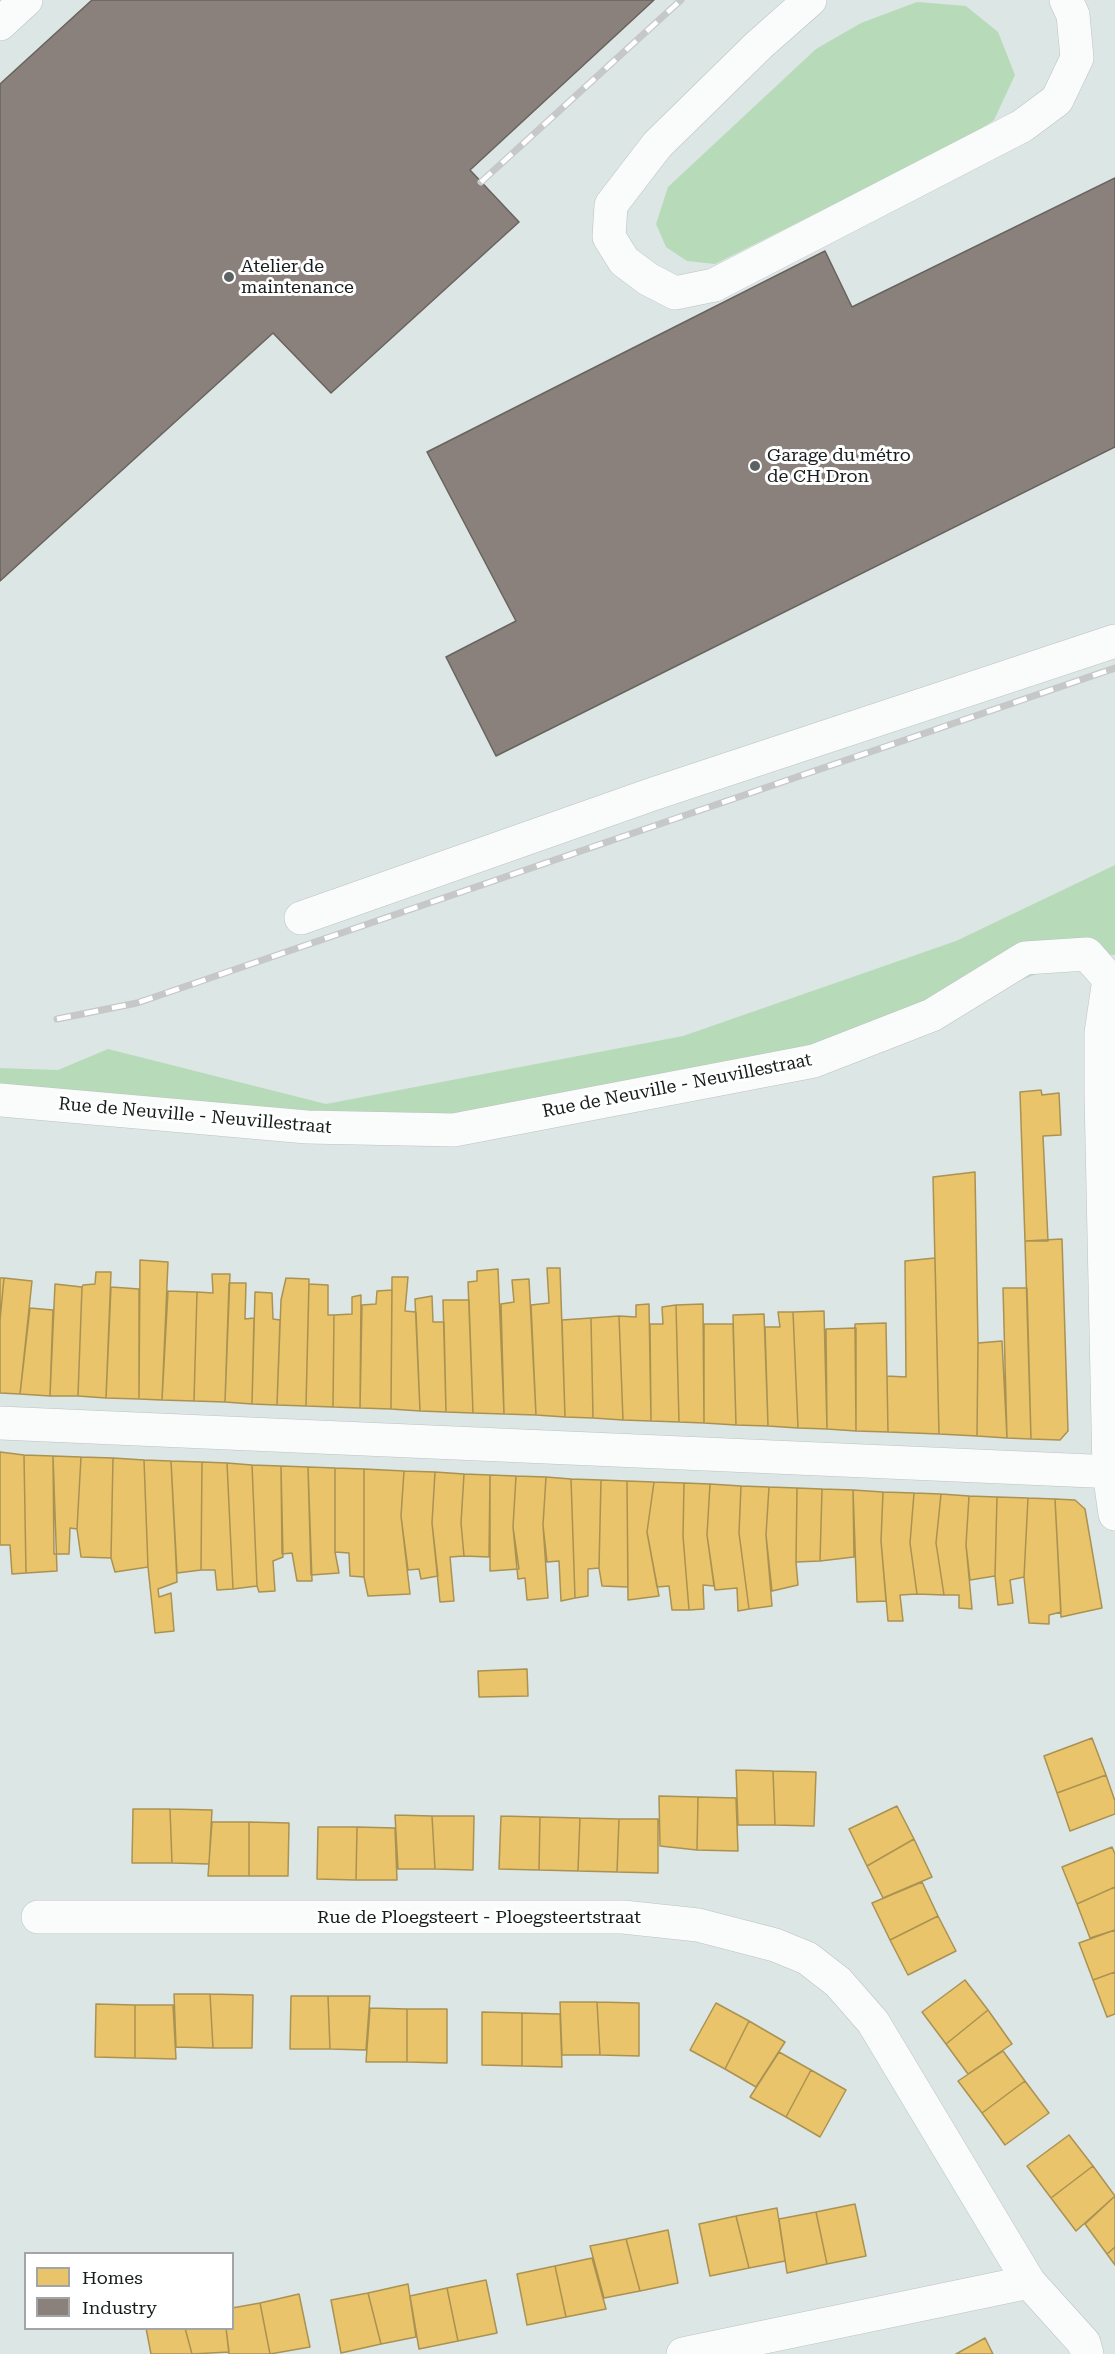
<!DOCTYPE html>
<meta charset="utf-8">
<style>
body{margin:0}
#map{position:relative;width:1115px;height:2354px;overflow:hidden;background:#dce6e4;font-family:"Roboto Serif",serif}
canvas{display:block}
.legend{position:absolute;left:24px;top:2252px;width:210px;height:78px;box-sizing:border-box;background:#fff;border:2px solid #a2a5a4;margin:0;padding:8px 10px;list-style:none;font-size:18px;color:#171d1c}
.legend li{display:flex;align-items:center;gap:12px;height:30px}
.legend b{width:30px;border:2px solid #a2a5a4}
</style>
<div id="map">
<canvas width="1115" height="2354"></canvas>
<ul class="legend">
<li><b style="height:16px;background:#e9c46a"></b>Homes</li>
<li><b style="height:16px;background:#8a817c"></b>Industry</li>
</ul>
</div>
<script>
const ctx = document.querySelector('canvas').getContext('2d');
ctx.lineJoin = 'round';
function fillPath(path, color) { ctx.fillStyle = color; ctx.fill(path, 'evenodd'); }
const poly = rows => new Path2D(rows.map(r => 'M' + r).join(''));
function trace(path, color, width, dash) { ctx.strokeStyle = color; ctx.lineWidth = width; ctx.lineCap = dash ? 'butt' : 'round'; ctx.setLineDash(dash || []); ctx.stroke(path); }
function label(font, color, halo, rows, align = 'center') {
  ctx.font = font + ' "Roboto Serif",serif'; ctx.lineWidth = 6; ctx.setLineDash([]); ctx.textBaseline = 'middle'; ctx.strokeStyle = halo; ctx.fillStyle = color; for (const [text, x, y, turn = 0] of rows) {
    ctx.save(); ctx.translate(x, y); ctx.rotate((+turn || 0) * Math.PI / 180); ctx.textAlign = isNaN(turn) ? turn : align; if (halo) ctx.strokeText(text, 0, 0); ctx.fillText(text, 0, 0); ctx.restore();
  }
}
fillPath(poly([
 [917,2,966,6,998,32,1015,75,994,120,969,137,715,264,687,261,666,247,656,224,668,187,816,49,861,23],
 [1115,865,1115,955,1087,954,932,1015,454,1130,0,1098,0,1068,58,1070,108,1049,326,1104,683,1036,956,941]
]), '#b7dbb9');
const homes = poly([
 [1041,1090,1042,1095,1059,1093,1061,1135,1043,1136,1048,1241,1025,1241,1020,1092,1041,1090],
 [975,1172,978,1343,977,1436,939,1434,933,1177,975,1172],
 [1062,1239,1068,1431,1060,1440,1031,1439,1025,1241,1062,1239],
 [935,1258,939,1434,888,1432,887,1376,906,1377,905,1261,935,1258],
 [140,1260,168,1262,162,1400,139,1399,140,1260],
 [547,1268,560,1268,565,1417,536,1415,531,1305,549,1303,547,1268],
 [498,1269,504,1414,473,1413,468,1282,477,1281,477,1271,498,1269],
 [96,1272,111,1272,106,1398,78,1396,82,1287,83,1285,95,1284,96,1272],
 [212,1274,230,1274,225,1402,194,1401,197,1292,213,1293,212,1274],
 [392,1277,408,1277,405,1311,416,1312,420,1411,391,1409,392,1277],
 [0,1278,4,1278,0,1320,0,1278],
 [4,1278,32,1281,20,1394,0,1393,0,1320,4,1278],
 [286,1278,309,1279,306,1406,277,1405,281,1300,286,1278],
 [529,1279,536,1415,504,1414,501,1304,514,1302,512,1280,529,1279],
 [229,1283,246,1283,245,1319,254,1318,252,1404,225,1402,229,1283],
 [55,1284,82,1287,78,1396,50,1396,55,1284],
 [309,1284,328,1285,328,1315,334,1315,333,1407,306,1406,309,1284],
 [111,1287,139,1289,139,1399,106,1398,111,1287],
 [1003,1288,1027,1288,1031,1439,1007,1438,1003,1288],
 [392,1290,391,1409,360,1408,362,1305,376,1304,377,1291,392,1290],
 [168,1291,197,1292,194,1401,162,1400,168,1291],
 [255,1292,272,1293,273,1319,280,1320,277,1405,252,1404,255,1292],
 [361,1295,360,1408,333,1407,334,1315,352,1314,352,1297,361,1295],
 [432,1296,433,1322,444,1322,446,1412,420,1411,415,1299,432,1296],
 [443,1300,469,1300,473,1413,446,1412,443,1300],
 [649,1304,651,1421,623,1420,619,1316,636,1317,636,1305,649,1304],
 [703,1304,704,1423,679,1422,676,1305,703,1304],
 [676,1305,679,1422,651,1421,650,1324,663,1324,662,1307,676,1305],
 [30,1308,53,1310,50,1396,20,1394,30,1308],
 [824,1311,827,1429,798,1428,793,1312,824,1311],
 [778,1312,793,1312,798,1428,768,1426,765,1327,780,1327,778,1312],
 [764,1314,768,1426,736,1425,733,1315,764,1314],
 [619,1316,623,1420,593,1418,591,1318,619,1316],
 [591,1318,593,1418,565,1417,562,1320,591,1318],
 [886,1323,888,1432,856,1431,855,1324,886,1323],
 [704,1324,733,1324,736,1425,704,1423,704,1324],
 [856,1328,856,1431,827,1429,826,1329,856,1328],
 [1002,1341,1007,1438,977,1436,978,1343,1002,1341],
 [0,1452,24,1455,26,1573,12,1574,10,1545,0,1545,0,1452],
 [24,1455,53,1456,57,1571,26,1573,24,1455],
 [53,1456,81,1457,77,1529,70,1528,69,1554,54,1554,53,1456],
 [81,1457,113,1458,111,1558,81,1557,77,1529,81,1457],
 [113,1458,144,1460,148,1567,115,1572,111,1558,113,1458],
 [144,1460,171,1461,177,1582,158,1589,159,1597,171,1593,174,1631,155,1633,148,1567,144,1460],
 [171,1461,202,1462,201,1570,177,1573,171,1461],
 [202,1462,227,1463,233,1589,217,1590,215,1570,201,1570,202,1462],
 [227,1463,252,1465,257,1586,233,1589,227,1463],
 [252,1465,281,1466,283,1557,273,1561,275,1591,259,1592,257,1586,252,1465],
 [281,1466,308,1467,312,1581,297,1581,292,1553,282,1554,281,1466],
 [308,1467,335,1468,335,1552,339,1573,311,1575,308,1467],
 [335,1468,364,1469,364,1577,350,1576,349,1553,335,1552,335,1468],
 [364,1469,404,1471,401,1516,410,1594,368,1596,364,1577,364,1469],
 [404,1471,435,1472,432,1523,438,1576,421,1579,419,1569,408,1570,401,1516,404,1471],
 [435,1472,464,1474,461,1523,464,1556,450,1557,454,1601,440,1602,432,1523,435,1472],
 [464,1474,490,1475,489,1557,464,1556,461,1523,464,1474],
 [490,1475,516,1476,513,1527,519,1569,490,1571,490,1475],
 [516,1476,546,1477,543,1525,548,1598,527,1600,525,1578,518,1579,513,1527,516,1476],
 [546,1477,571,1479,575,1598,561,1601,559,1561,547,1562,543,1525,546,1477],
 [571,1479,601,1480,599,1568,588,1569,588,1596,575,1598,571,1479],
 [601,1480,627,1481,628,1587,602,1586,599,1568,601,1480],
 [627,1481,654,1482,647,1532,659,1596,628,1600,627,1481],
 [654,1482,684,1483,683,1536,689,1610,672,1610,669,1586,657,1587,647,1532,654,1482],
 [684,1483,710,1484,707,1535,714,1586,703,1585,704,1609,689,1610,683,1536,684,1483],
 [710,1484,741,1486,739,1533,749,1609,738,1611,737,1588,715,1590,707,1535,710,1484],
 [741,1486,769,1487,766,1535,772,1606,749,1609,739,1533,741,1486],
 [769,1487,797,1488,796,1562,798,1585,772,1591,766,1535,769,1487],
 [797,1488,822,1489,820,1561,796,1562,797,1488],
 [822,1489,853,1490,854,1557,820,1561,822,1489],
 [853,1490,883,1492,881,1541,886,1601,857,1602,853,1490],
 [883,1492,914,1493,910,1543,917,1594,900,1595,903,1621,888,1621,881,1541,883,1492],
 [914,1493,941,1494,936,1543,944,1595,917,1594,910,1543,914,1493],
 [941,1494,969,1496,966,1545,972,1609,959,1608,959,1595,944,1595,936,1543,941,1494],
 [969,1496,997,1497,995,1576,970,1580,966,1545,969,1496],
 [997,1497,1028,1498,1024,1577,1010,1580,1013,1603,998,1605,995,1576,997,1497],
 [1028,1498,1055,1499,1061,1612,1049,1615,1049,1624,1029,1623,1024,1577,1028,1498],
 [1055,1499,1075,1500,1085,1509,1102,1608,1061,1617,1055,1499],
 [527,1669,528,1696,479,1697,478,1671,527,1669],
 [1092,1738,1106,1775,1057,1793,1044,1756,1092,1738],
 [736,1770,773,1771,775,1825,738,1825,736,1770],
 [773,1771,816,1772,814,1826,775,1825,773,1771],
 [1106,1775,1115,1801,1115,1814,1070,1831,1057,1793,1106,1775],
 [659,1796,698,1797,697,1850,660,1846,659,1796],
 [698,1797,736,1798,738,1851,697,1850,698,1797],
 [897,1806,914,1839,867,1866,849,1829,897,1806],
 [133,1809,170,1809,172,1863,132,1863,133,1809],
 [170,1809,212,1810,209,1864,172,1863,170,1809],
 [395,1815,432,1816,435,1869,398,1869,395,1815],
 [432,1816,474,1816,473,1870,435,1869,432,1816],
 [501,1816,540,1817,539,1870,499,1869,501,1816],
 [540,1817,580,1818,578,1871,539,1870,540,1817],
 [580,1818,619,1819,617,1872,578,1871,580,1818],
 [619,1819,658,1819,658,1873,617,1872,619,1819],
 [212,1822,249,1822,249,1876,208,1876,212,1822],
 [249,1822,289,1823,288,1876,249,1876,249,1822],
 [318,1827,357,1827,356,1880,317,1879,318,1827],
 [357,1827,395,1828,397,1880,356,1880,357,1827],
 [914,1839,932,1877,883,1898,867,1866,914,1839],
 [1112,1847,1115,1854,1115,1887,1077,1904,1062,1867,1112,1847],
 [922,1882,938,1916,890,1940,872,1903,922,1882],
 [1115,1887,1115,1930,1090,1938,1077,1904,1115,1887],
 [938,1916,956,1951,908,1975,890,1940,938,1916],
 [1115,1930,1115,1972,1093,1980,1079,1943,1115,1930],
 [1115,1972,1115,2014,1107,2017,1093,1980,1115,1972],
 [965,1980,988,2010,946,2044,922,2012,965,1980],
 [174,1994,210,1994,213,2048,176,2047,174,1994],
 [210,1994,253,1995,252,2048,213,2048,210,1994],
 [291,1996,328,1996,330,2049,290,2049,291,1996],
 [328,1996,370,1996,366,2050,330,2049,328,1996],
 [560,2002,597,2002,600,2055,562,2055,560,2002],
 [597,2002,639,2003,639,2056,600,2055,597,2002],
 [716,2003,749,2021,725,2069,690,2050,716,2003],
 [96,2004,135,2005,135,2058,95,2057,96,2004],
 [135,2005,173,2005,176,2059,135,2058,135,2005],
 [370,2008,407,2009,407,2062,366,2062,370,2008],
 [407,2009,447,2009,447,2063,407,2062,407,2009],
 [988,2010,1012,2044,968,2074,946,2044,988,2010],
 [482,2012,522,2013,522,2066,482,2065,482,2012],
 [522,2013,560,2014,562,2067,522,2066,522,2013],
 [749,2021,785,2042,756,2087,725,2069,749,2021],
 [1003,2051,1025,2081,982,2113,958,2081,1003,2051],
 [779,2052,811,2070,786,2117,750,2097,779,2052],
 [811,2070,846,2090,820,2137,786,2117,811,2070],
 [1025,2081,1049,2113,1005,2145,982,2113,1025,2081],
 [1069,2135,1093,2166,1051,2198,1027,2166,1069,2135],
 [1093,2166,1115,2196,1076,2231,1051,2198,1093,2166],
 [1115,2196,1115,2247,1107,2254,1085,2224,1115,2196],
 [855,2204,866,2256,827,2264,816,2212,855,2204],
 [777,2208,785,2261,749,2268,736,2216,777,2208],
 [816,2212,827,2264,787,2273,779,2219,816,2212],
 [736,2216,749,2268,710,2276,699,2224,736,2216],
 [668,2230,678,2283,640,2291,626,2239,668,2230],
 [626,2239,640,2291,604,2298,590,2246,626,2239],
 [1115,2247,1115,2265,1107,2254,1115,2247],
 [592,2258,606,2309,566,2317,555,2266,592,2258],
 [555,2266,566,2317,527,2325,517,2274,555,2266],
 [486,2280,497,2333,458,2341,447,2288,486,2280],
 [408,2284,416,2337,381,2344,368,2293,408,2284],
 [447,2288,458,2341,419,2349,410,2296,447,2288],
 [368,2293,381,2344,341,2353,331,2300,368,2293],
 [299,2294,310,2347,270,2354,260,2303,299,2294],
 [260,2303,270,2354,229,2354,226,2328,232,2328,232,2308,260,2303],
 [146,2328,185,2328,192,2354,151,2354,146,2328],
 [185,2328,226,2328,229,2352,192,2354,185,2328],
 [985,2338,993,2354,956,2354,985,2338]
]);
fillPath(homes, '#e9c46a');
trace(homes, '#aa9253', 1.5);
const industry = poly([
 [92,0,654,0,470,170,519,222,331,393,273,333,0,581,0,84,92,0],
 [1115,178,1115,447,496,756,446,657,516,621,427,452,825,251,852,307,1115,178]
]);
fillPath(industry, '#8a817c');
trace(industry, '#68635f', 1.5);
const minor = poly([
 [810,0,759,45,657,145,611,205,609,237,624,261,648,279,675,293,714,285,1022,126,1057,100,1077,58,1073,15,1066,0],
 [0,24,26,0],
 [301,918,653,794,1115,641],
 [0,1100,307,1127,454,1130,814,1061,932,1015,1025,958,1087,954,1109,979,1101,1033,1101,1094,1109,1472,1115,1514],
 [0,1423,1115,1472],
 [38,1917,623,1917,698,1925,775,1945,807,1958,838,1982,873,2022,1029,2282,1084,2343,1087,2354],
 [683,2354,1029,2282]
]);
trace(minor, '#bcc2c1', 34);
trace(minor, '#fafbfb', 33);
const rail = poly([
 [481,182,681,0],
 [57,1019,137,1003,1115,668]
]);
trace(rail, '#c6c8c8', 7);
trace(rail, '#fff', 4.5, [14]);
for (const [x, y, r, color] of [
 [229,277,6,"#5c6362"],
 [755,466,6,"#5c6362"]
]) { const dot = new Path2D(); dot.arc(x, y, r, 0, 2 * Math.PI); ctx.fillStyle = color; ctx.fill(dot); trace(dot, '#fff', 2); }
label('18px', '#171d1c', '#fff', [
 ["Atelier de",241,267],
 ["maintenance",241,288],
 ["Garage du métro",767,456],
 ["de CH Dron",767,477]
], 'left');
label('18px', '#171d1c', '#fff', [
 ["Rue de Neuville - Neuvillestraat",677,1086,-11],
 ["Rue de Neuville - Neuvillestraat",195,1116,5],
 ["Rue de Ploegsteert - Ploegsteertstraat",479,1918]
]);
</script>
